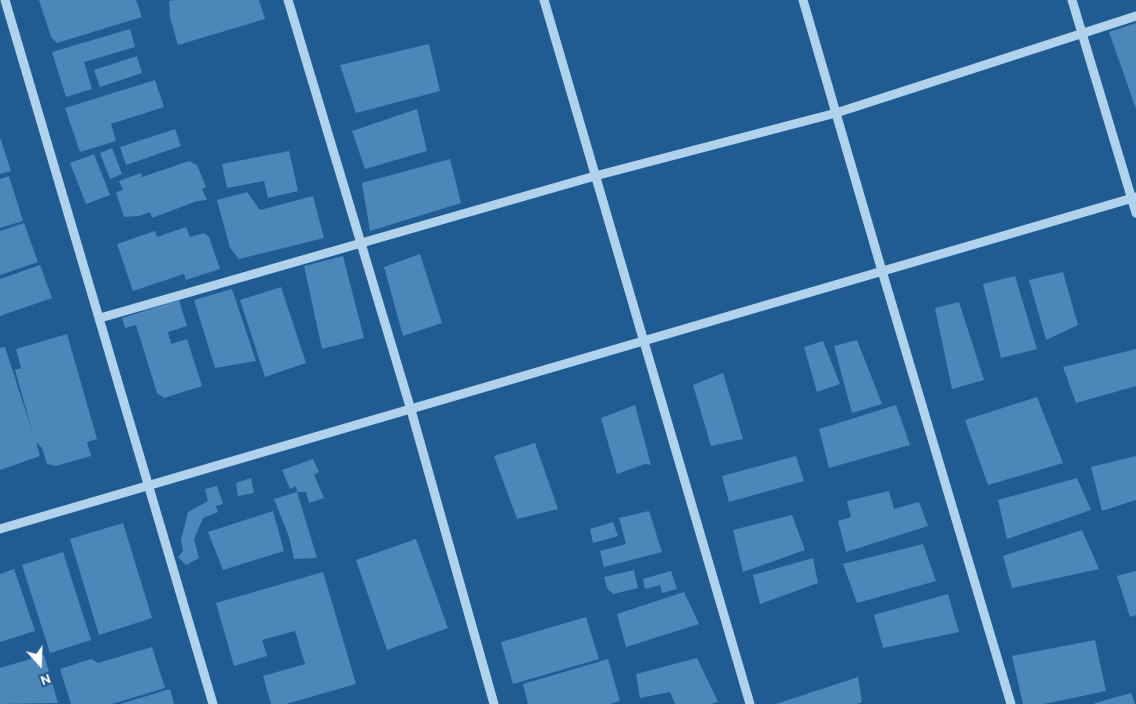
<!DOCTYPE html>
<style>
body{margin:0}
#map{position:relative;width:1136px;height:704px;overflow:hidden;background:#205b91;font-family:Overpass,sans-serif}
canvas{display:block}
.north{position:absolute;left:15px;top:639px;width:50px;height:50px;-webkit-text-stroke:4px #205b91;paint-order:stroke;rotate:160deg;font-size:14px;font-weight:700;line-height:20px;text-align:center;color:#fff}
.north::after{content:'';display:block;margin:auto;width:18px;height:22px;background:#fff;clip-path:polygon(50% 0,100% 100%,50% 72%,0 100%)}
</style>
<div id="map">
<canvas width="1136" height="704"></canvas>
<div class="north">N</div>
</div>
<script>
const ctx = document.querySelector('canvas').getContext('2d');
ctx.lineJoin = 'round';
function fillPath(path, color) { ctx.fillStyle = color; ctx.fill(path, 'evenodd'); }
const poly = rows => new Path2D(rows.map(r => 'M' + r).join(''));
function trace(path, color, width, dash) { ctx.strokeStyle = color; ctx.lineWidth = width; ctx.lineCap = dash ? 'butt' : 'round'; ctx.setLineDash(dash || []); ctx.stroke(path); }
fillPath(poly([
 [39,0,136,0,142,17,57,43,51,37],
 [174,0,259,0,265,19,178,45,170,17,169,1],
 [1136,23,1136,109,1109,32],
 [130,29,135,47,84,62,92,89,66,97,52,52],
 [429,44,440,91,356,113,340,65],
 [137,56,142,73,100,87,94,70],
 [155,80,164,107,111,124,116,141,80,152,65,108],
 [417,109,427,151,365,169,352,131],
 [175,129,181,146,126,165,120,147],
 [0,137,11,171,0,174],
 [112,148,122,174,110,179,100,153],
 [289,151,298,191,268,198,264,181,227,188,222,164],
 [94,154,110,195,86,204,70,163],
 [450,159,461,203,370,231,362,183],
 [189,161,197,165,206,187,202,189,207,200,197,201,152,218,150,212,139,216,124,217,116,192,123,190,119,181,141,173,142,177],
 [9,176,23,221,0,228,0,179],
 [247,192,260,210,313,196,324,238,239,259,230,248,217,200],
 [24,223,38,262,0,275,0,231],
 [186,227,190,237,204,233,209,237,220,269,186,280,184,274,133,291,117,244,155,231,157,237],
 [420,254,442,323,403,336,384,267],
 [343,256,364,338,322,349,304,266],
 [40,265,52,298,0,316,0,279],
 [1063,272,1078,325,1046,340,1029,280],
 [1015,276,1037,349,1001,358,983,284],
 [281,287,306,363,265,377,240,300],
 [232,289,256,361,215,368,194,300],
 [179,300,187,326,168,332,171,344,187,339,202,386,164,398,157,393,136,325,125,328,122,318],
 [959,302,984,380,952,389,935,308],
 [67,334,97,439,87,442,91,456,56,466,47,464,42,448,36,442,40,456,0,470,0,348,5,347,33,434,15,370,21,368,16,349],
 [857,340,882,404,852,413,834,346],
 [823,341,840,384,817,392,804,347],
 [1136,349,1136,386,1076,403,1063,367],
 [723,373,743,439,711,446,693,385],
 [1037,397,1063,463,988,485,965,420],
 [635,405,651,465,645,464,617,474,601,418],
 [896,405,910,445,829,468,819,429],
 [535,443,558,509,517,519,494,456],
 [796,456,804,481,729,502,722,476],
 [1136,456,1136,500,1102,511,1091,467],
 [313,459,319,472,314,475,324,498,309,503,306,492,297,492,296,486,290,489,282,470],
 [251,478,254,493,238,496,236,483],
 [1077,478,1091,510,1007,539,998,500],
 [217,486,223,504,216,506,218,512,203,518,194,539,199,558,186,565,178,557,183,551,181,540,188,512,208,501,205,489],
 [889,491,894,509,919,502,928,526,846,552,838,521,851,517,847,501],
 [297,492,317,558,294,559,289,537,274,499],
 [273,511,284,551,223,570,208,532],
 [649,511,662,552,604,567,600,551,626,544,619,518],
 [792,515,805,550,743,572,733,530],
 [613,522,618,536,593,543,590,529],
 [123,523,152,618,99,635,70,539],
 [1082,530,1099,569,1012,588,1003,556],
 [416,539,448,628,387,650,356,560],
 [923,544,936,581,857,603,843,564],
 [63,552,91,640,50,653,22,565],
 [813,558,818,583,760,604,753,575],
 [14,569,35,631,0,642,0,574],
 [634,570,638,588,613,594,607,588,604,577],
 [671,571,677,589,662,593,660,585,645,589,643,579],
 [1136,571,1136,615,1130,617,1117,576],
 [323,572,356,684,286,704,271,704,263,676,305,664,295,631,262,640,267,656,234,666,216,603],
 [684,592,699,624,626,647,617,614],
 [948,594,959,632,883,648,874,615],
 [586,617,599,659,513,684,501,642],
 [1095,640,1106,691,1044,704,1023,704,1012,656],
 [152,647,165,688,112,704,71,704,60,669,91,659,98,663],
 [44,655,58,703,0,704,0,668],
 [697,658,718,702,711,704,675,704,670,692,640,698,636,674],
 [608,659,620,701,610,704,528,704,523,684],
 [858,677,862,702,857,704,776,704],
 [170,689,174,704,120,704],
 [1131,693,1135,704,1095,704,1095,703]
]), '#4d87b9');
trace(poly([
 [5,0,213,704],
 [288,0,411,410,494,704],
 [544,0,750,704],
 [803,0,882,271,1011,704],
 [1072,0,1136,213],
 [100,318,595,176,836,113,1136,16],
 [0,529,1136,197]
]), '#b1d2ed', 9);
</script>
